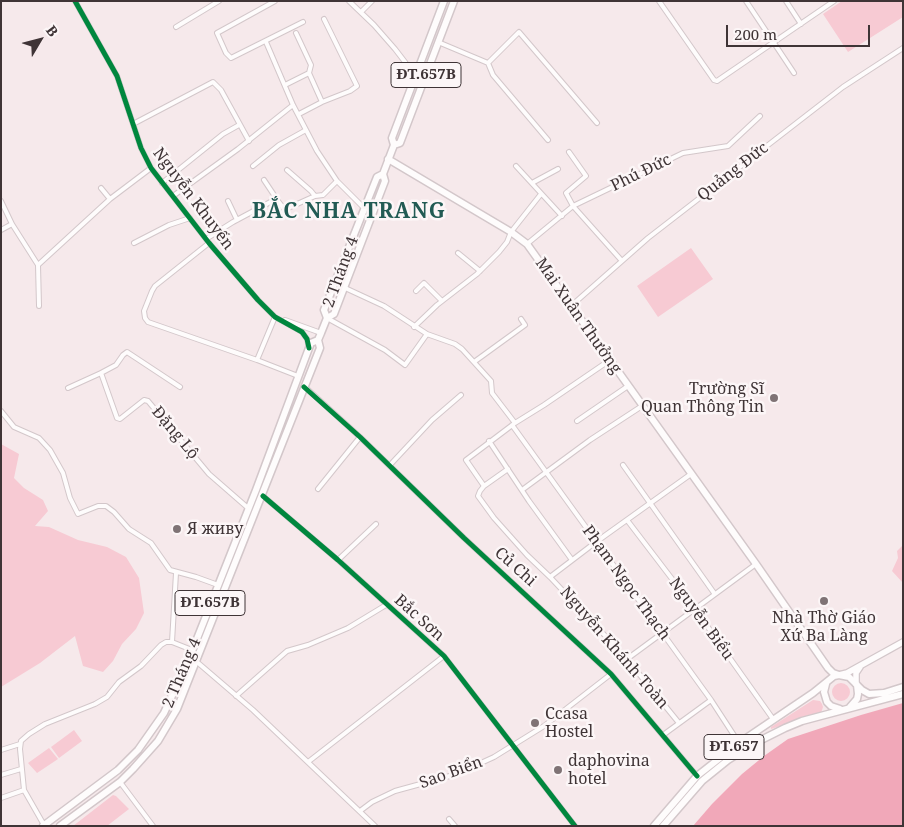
<!DOCTYPE html>
<meta charset="utf-8">
<style>
body{margin:0}
#map{position:relative;width:904px;height:827px;overflow:hidden;background:#f6e9eb;font-family:"Noto Serif",serif}
canvas{display:block}
.frame{position:absolute;inset:0;border:2px solid #3f3436;pointer-events:none}
.north{position:absolute;left:15px;top:15px;width:50px;height:50px;-webkit-text-stroke:4px #fcf6f7;paint-order:stroke;rotate:53deg;font-size:14px;font-weight:700;line-height:20px;text-align:center;color:#3f3436}
.north::after{content:'';display:block;margin:auto;width:18px;height:22px;background:#3f3436;clip-path:polygon(50% 0,100% 100%,50% 72%,0 100%)}
.scale{position:absolute;left:726px;top:25px;width:144px;height:22px;box-sizing:border-box;border:2px solid #3f3436;border-top:0;padding-left:6px;font-size:15px;line-height:18px;white-space:nowrap;color:#3f3436;-webkit-text-stroke:4px #fcf6f7;paint-order:stroke}
</style>
<div id="map">
<canvas width="904" height="827"></canvas>
<div class="frame"></div>
<div class="north">B</div>
<div class="scale">200 m</div>
</div>
<script>
const ctx = document.querySelector('canvas').getContext('2d');
ctx.lineJoin = 'round';
function fillPath(path, color) { ctx.fillStyle = color; ctx.fill(path, 'evenodd'); }
const poly = rows => new Path2D(rows.map(r => 'M' + r).join(''));
function trace(path, color, width, dash) { ctx.strokeStyle = color; ctx.lineWidth = width; ctx.lineCap = dash ? 'butt' : 'round'; ctx.setLineDash(dash || []); ctx.stroke(path); }
function label(font, color, halo, rows, align = 'center') {
  ctx.font = font + ' "Noto Serif",serif'; ctx.lineWidth = 5; ctx.setLineDash([]); ctx.textBaseline = 'middle'; ctx.strokeStyle = halo; ctx.fillStyle = color; for (const [text, x, y, turn = 0] of rows) {
    ctx.save(); ctx.translate(x, y); ctx.rotate((+turn || 0) * Math.PI / 180); ctx.textAlign = isNaN(turn) ? turn : align; if (halo) ctx.strokeText(text, 0, 0); ctx.fillText(text, 0, 0); ctx.restore();
  }
}
fillPath(poly([
 [842,1,903,1,903,17,848,52,823,14],
 [691,248,713,279,658,317,637,286],
 [1,444,19,454,14,478,24,488,43,500,48,511,35,526,49,527,78,540,107,547,126,557,139,578,144,613,136,629,122,644,113,661,103,672,83,666,75,636,40,663,1,687],
 [903,545,903,583,892,571,898,558,897,551],
 '832 692a9 9 0 1 1 18 0a9 9 0 1 1-18 0Z',
 [813,700,820,701,822,704,823,707,821,713,771,729,771,727],
 [74,730,82,741,59,758,51,747],
 [49,748,58,759,37,773,28,763],
 [113,795,116,796,129,809,107,826,73,826]
]), '#f7cad3');
fillPath(poly([
 [903,703,903,826,693,826,712,804,742,774,764,756,788,739,861,715]
]), '#f1a8b9');
const street = poly([
 [75,1,117,76,141,148,151,168,209,243,258,300,275,317,302,332,307,339,309,347],
 [275,1,217,33,226,53,231,58,303,22],
 [349,1,374,25,395,49,405,62,414,78],
 [659,1,714,80,717,81,834,1],
 [746,1,794,73],
 [786,1,801,24],
 [361,12,372,1],
 [176,27,219,1],
 [296,33,311,65,309,73],
 [266,42,293,105,317,151,337,181,364,208],
 [438,42,488,63,519,32,597,123],
 [488,63,493,75,548,140],
 [285,85,309,73,322,102],
 [299,114,322,102,350,91,357,86,324,19],
 [133,124,213,82,221,90,249,141],
 [569,152,586,176,566,193,573,206,622,261],
 [253,166,279,145,306,130],
 [516,166,562,216],
 [287,170,311,191,315,196],
 [264,180,278,201,284,209,286,209,315,196,323,195,337,181],
 [162,183,223,134,239,125],
 [532,183,558,169],
 [101,188,110,199],
 [173,196,238,149,293,105],
 [1,201,12,224],
 [228,201,237,220],
 [1,230,12,224,38,265,110,199,151,168],
 [206,239,233,222,276,199],
 [134,243,169,225,190,218],
 [209,243,155,286,152,291,144,311,145,318,148,322,257,360,275,317],
 [527,244,573,206,683,153,728,146,760,116],
 [458,253,480,271],
 [38,265,39,306],
 [343,287,384,306,427,334,455,344,462,349,491,381,492,393,515,423],
 [416,291,424,283,442,301],
 [571,306,648,238,843,87,903,48],
 [327,318,385,350,405,365,427,334],
 [285,320,321,333],
 [414,327,437,305,477,274,499,252,507,242,511,232,541,194],
 [257,360,298,376],
 [610,360,544,405,515,423,466,460,484,486,480,491,478,496,494,518,527,555,550,577,627,659,679,723],
 [474,362,525,325,521,319],
 [180,387,127,352,123,355,116,365,101,373,117,418,120,419,144,400,148,401,209,474,248,508],
 [305,387,360,437,464,538,611,674,697,776],
 [68,388,101,373],
 [1,411,14,427,39,438,50,450,63,473,70,498,78,514,98,506,106,506,114,512,129,529,151,543,170,570,196,577,218,585],
 [577,421,628,386],
 [512,425,711,700,739,743],
 [489,441,529,501,572,560],
 [390,465,432,420,461,395],
 [623,465,714,593],
 [484,486,508,469],
 [318,489,360,437],
 [522,490,590,440,642,406],
 [263,496,338,560,444,656,575,826],
 [627,520,695,609,773,719],
 [338,560,376,524],
 [550,577,596,542,691,474],
 [172,642,176,573],
 [627,659,756,564],
 [197,662,253,710,375,826],
 [236,696,287,651,308,645,348,628,386,605],
 [663,735,711,700],
 [1,750,20,744],
 [308,762,444,656],
 [1,775,21,769],
 [120,782,153,826],
 [1,798,24,790],
 [360,811,372,802,395,791,457,774,494,757,544,726,611,674],
 [449,819,455,826],
 [44,825,24,790,20,749,21,741,29,734,45,724,95,704,107,697,119,682,141,666,161,645,166,642,172,642,192,650]
]);
const secondary = poly([
 [839,675,847,673,903,642],
 [856,684,856,673,860,667]
]);
const primary = poly([
 [394,145,400,143,454,1],
 [388,159,511,232,527,244,756,564,828,668,833,673,839,675],
 [327,318,324,310,377,177,383,174],
 [826,684,824,692,827,702,831,706,840,709],
 [850,707,857,699,858,694,857,685],
 [43,826,118,770,138,750,164,713,189,659,256,490,309,348,311,343,318,340],
 [60,826,120,782,133,769,158,741,177,709,320,348,318,340,321,333,327,318,334,314,385,181,383,174,394,145,392,138,444,1],
 [654,826,697,776,739,743,813,693,834,676,839,675,849,677,862,690,869,694,884,693,903,687],
 [663,826,702,781,728,760,755,743,785,728,802,721,903,694]
]);
trace(street, '#d3c7ca', 6);
trace(secondary, '#d3c7ca', 8);
trace(primary, '#d3c7ca', 9);
trace(street, '#fefcfc', 4);
trace(secondary, '#fefcfc', 5.5);
trace(primary, '#fefcfc', 6);
trace(poly([
 [75,1,117,76,141,148,151,168,209,243,258,300,275,317,302,332,307,339,309,348],
 [304,387,360,437,464,538,611,674,697,776],
 [263,496,338,560,444,656,575,826]
]), '#00873e', 5);
for (const [x, y, r, color] of [
 [774,398,5,"#7f7375"],
 [177,529,5,"#7f7375"],
 [824,601,5,"#7f7375"],
 [535,723,5,"#7f7375"],
 [558,770,5,"#7f7375"]
]) { const dot = new Path2D(); dot.arc(x, y, r, 0, 2 * Math.PI); ctx.fillStyle = color; ctx.fill(dot); trace(dot, '#fcf6f7', 2); }
for (const [x, y, w] of [
 [426,75,70],
 [210,603,70],
 [734,747,60]
]) { const box = new Path2D(); box.roundRect(x - w / 2, y - 12.5, w, 25, 4); ctx.fillStyle = '#fcf6f7'; ctx.fill(box); trace(box, '#3f3436', 1); }
label('bold 15px', '#3f3436', null, [
 ["ĐT.657B",426,75],
 ["ĐT.657B",210,603],
 ["ĐT.657",734,747]
]);
label('16px', '#3f3436', '#fcf6f7', [
 ["Quảng Đức",733,172,-38],
 ["Phú Đức",641,173,-26],
 ["Nguyễn Khuyến",193,199,53],
 ["2 Tháng 4",341,272,-70],
 ["Mai Xuân Thưởng",578,316,55],
 ["Đặng Lộ",175,433,50],
 ["Củ Chi",515,567,42],
 ["Phạm Ngọc Thạch",626,583,54],
 ["Bắc Sơn",419,618,42],
 ["Nguyễn Biểu",701,619,54],
 ["Nguyễn Khánh Toàn",614,648,49],
 ["2 Tháng 4",182,673,-67],
 ["Sao Biển",451,773,-20]
]);
label('16px', '#3f3436', '#fcf6f7', [
 ["Trường Sĩ",764,389,"right"],
 ["Quan Thông Tin",764,407,"right"],
 ["Я живу",187,529],
 ["Nhà Thờ Giáo",824,618,"center"],
 ["Xứ Ba Làng",824,636,"center"],
 ["Ccasa",545,714],
 ["Hostel",545,732],
 ["daphovina",568,761],
 ["hotel",568,779]
], 'left');
ctx.letterSpacing = '1px';
label('bold 21px', '#225b54', '#fcf6f7', [
 ["BẮC NHA TRANG",349,212]
]);
ctx.letterSpacing = '0px';
</script>
